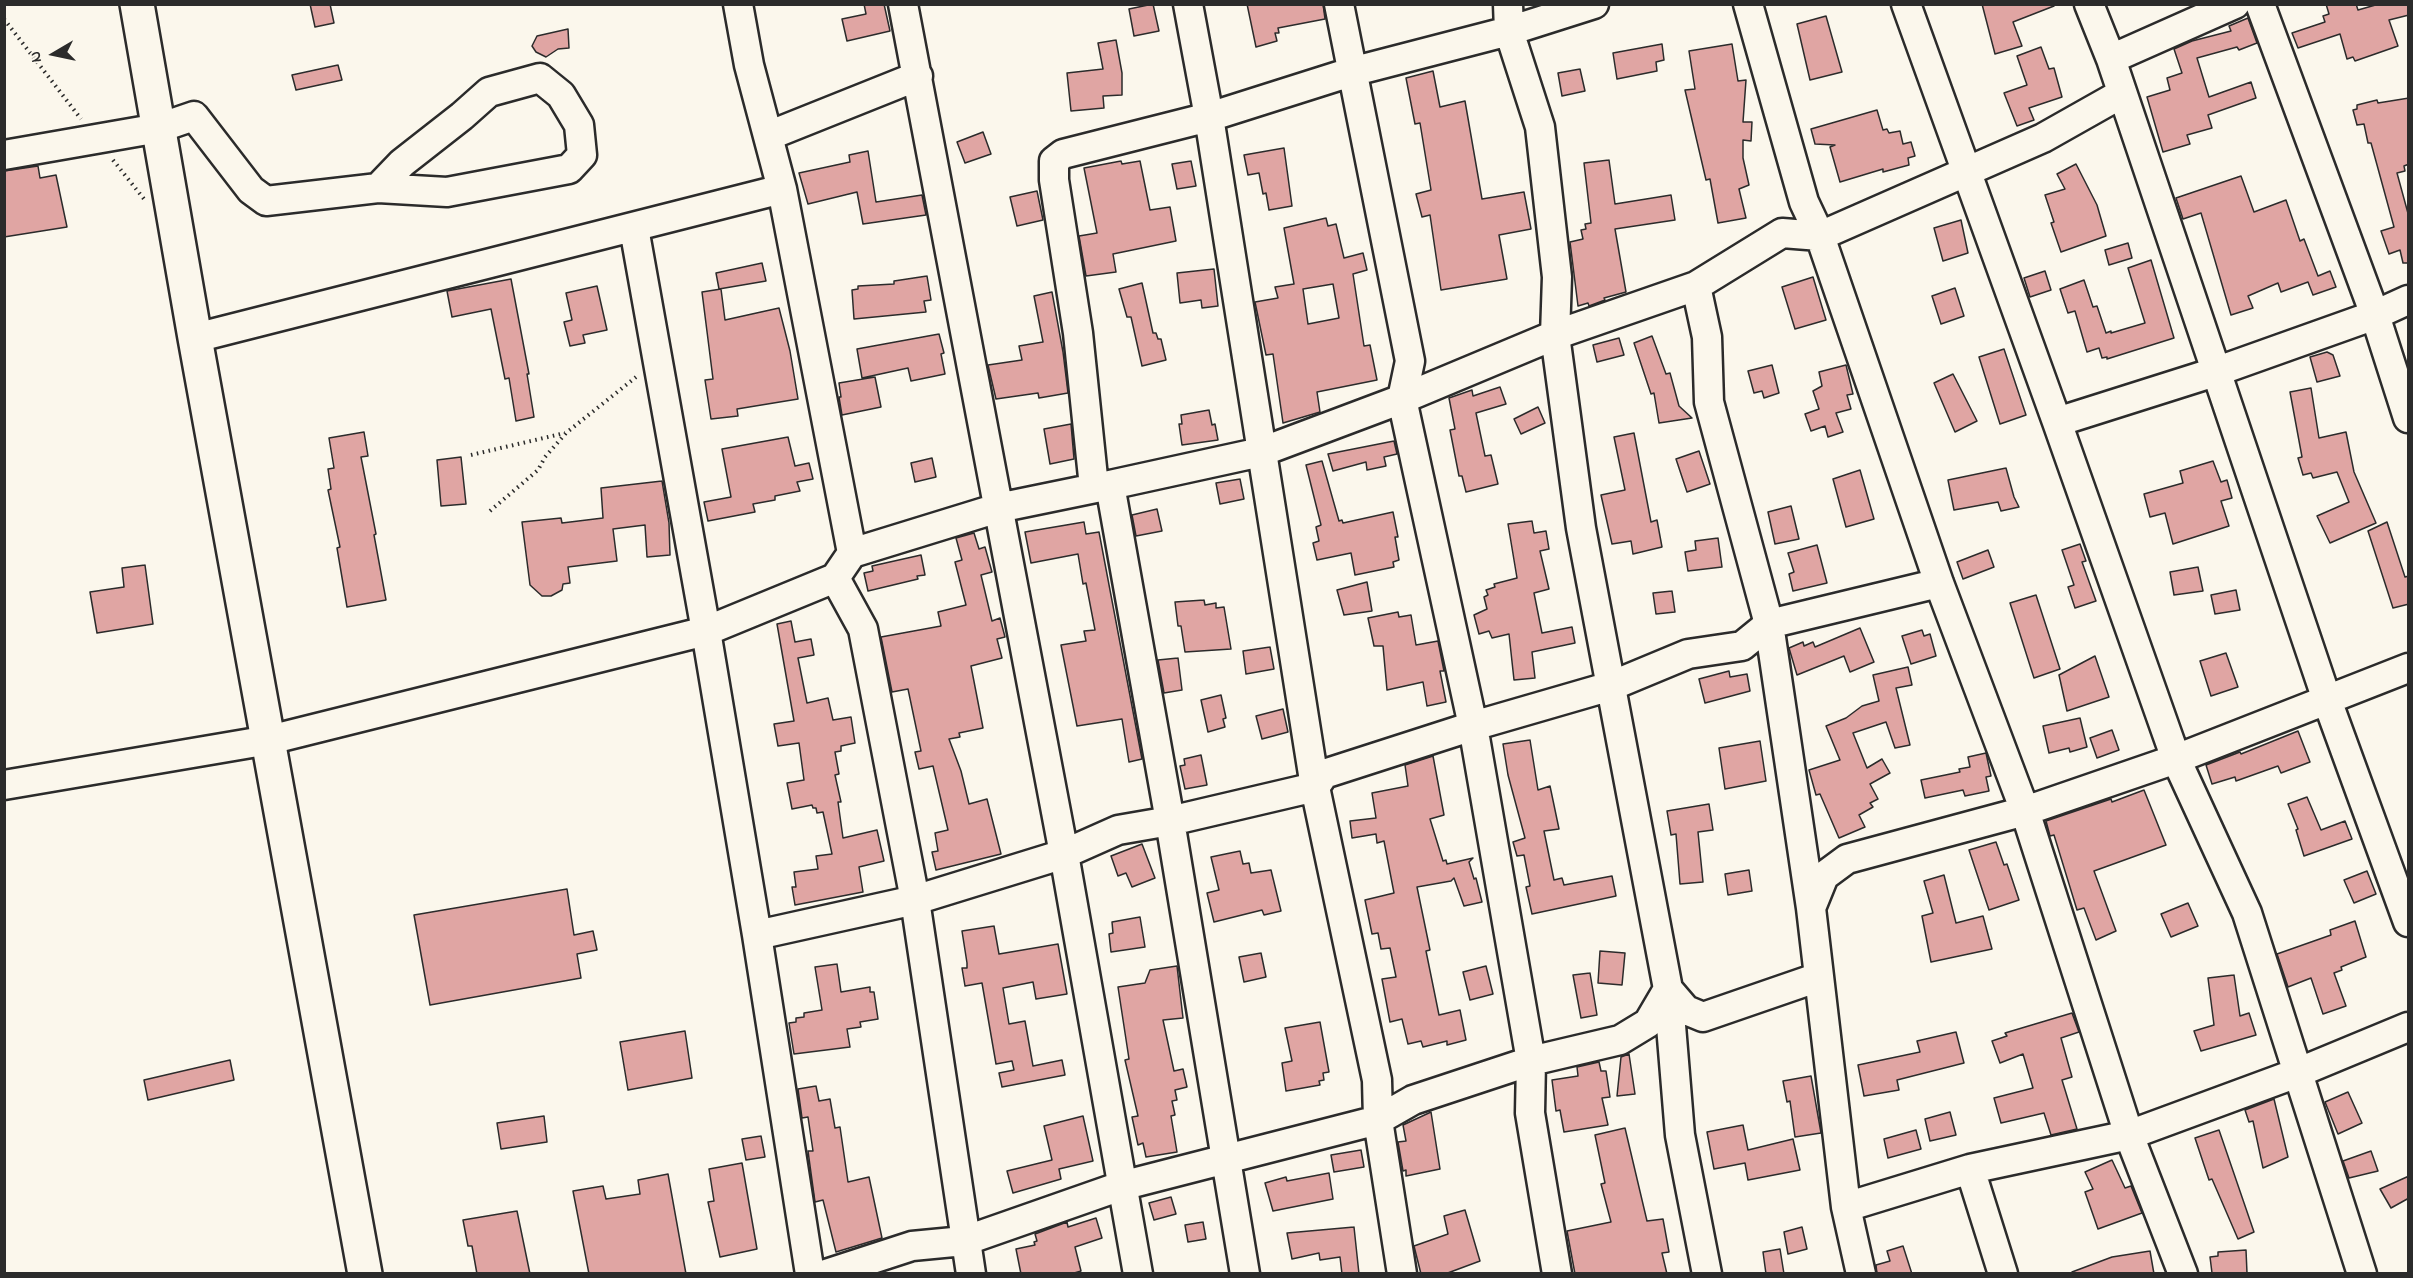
<!DOCTYPE html>
<style>
body{margin:0}
#map{position:relative;width:2413px;height:1278px;overflow:hidden;background:#fbf7ec;font-family:"Indie Flower",sans-serif}
canvas{display:block}
.frame{position:absolute;inset:0;border:6px solid #2b2b2b;pointer-events:none}
.north{position:absolute;left:24px;top:24px;width:60px;height:60px;-webkit-text-stroke:4px #fbf7ec;paint-order:stroke;rotate:261deg;font-size:16px;font-weight:700;line-height:24px;text-align:center;color:#2b2b2b}
.north::after{content:'';display:block;margin:auto;width:21px;height:27px;background:#2b2b2b;clip-path:polygon(50% 0,100% 100%,50% 72%,0 100%)}
</style>
<div id="map">
<canvas width="2413" height="1278"></canvas>
<div class="frame"></div>
<div class="north">N</div>
</div>
<script>
const ctx = document.querySelector('canvas').getContext('2d');
ctx.lineJoin = 'round';
function fillPath(path, color) { ctx.fillStyle = color; ctx.fill(path, 'evenodd'); }
const poly = rows => new Path2D(rows.map(r => 'M' + r).join(''));
function trace(path, color, width, dash) { ctx.strokeStyle = color; ctx.lineWidth = width; ctx.lineCap = dash ? 'butt' : 'round'; ctx.setLineDash(dash || []); ctx.stroke(path); }
const building = poly([
 [310,4,330,4,334,23,315,27,310,4],
 [864,4,884,4,890,31,847,41,842,19,866,14,864,4],
 [1153,4,1159,31,1134,36,1129,9,1153,4],
 [1247,4,1323,4,1325,19,1278,28,1279,33,1275,33,1277,41,1256,47,1247,4],
 [1982,4,2054,4,2054,6,2013,22,2022,46,1995,54,1982,4],
 [2326,4,2356,4,2358,10,2379,4,2409,4,2409,15,2389,20,2398,46,2355,61,2353,57,2347,59,2340,34,2298,48,2292,33,2325,22,2323,16,2329,14,2326,4],
 [1826,16,1842,72,1810,80,1797,24,1826,16],
 [2248,18,2257,43,2239,50,2237,47,2197,58,2209,97,2251,82,2256,98,2208,115,2212,128,2187,135,2190,144,2163,152,2147,97,2170,90,2167,78,2182,73,2174,49,2192,41,2231,31,2229,26,2248,18],
 [568,29,569,48,558,49,546,57,536,52,532,46,537,36,568,29],
 [1116,40,1122,73,1122,95,1103,96,1104,108,1071,111,1067,73,1103,69,1098,43,1116,40],
 [1662,44,1664,60,1656,62,1657,71,1617,79,1613,53,1662,44],
 [1732,44,1738,81,1746,80,1743,122,1752,122,1751,141,1743,140,1743,158,1749,185,1739,189,1746,218,1718,223,1710,179,1706,180,1685,90,1695,89,1689,51,1732,44],
 [2041,47,2049,69,2054,68,2062,97,2029,108,2034,120,2017,126,2004,93,2027,85,2017,56,2041,47],
 [338,65,342,80,296,90,292,75,338,65],
 [1580,69,1585,91,1562,96,1558,73,1580,69],
 [1433,71,1440,107,1465,101,1482,199,1524,192,1531,229,1499,235,1507,279,1441,290,1430,215,1422,217,1416,194,1431,190,1420,123,1415,124,1406,78,1433,71],
 [2409,98,2409,164,2404,166,2405,171,2397,173,2409,217,2409,263,2403,263,2400,250,2389,254,2381,231,2394,227,2371,143,2368,143,2364,124,2357,125,2353,110,2357,109,2357,105,2377,100,2378,103,2409,98],
 [1877,110,1883,130,1887,129,1889,133,1900,131,1903,144,1911,142,1915,156,1908,158,1909,165,1883,172,1883,169,1840,182,1830,147,1835,145,1815,144,1811,129,1877,110],
 [983,132,991,154,965,163,957,142,983,132],
 [1284,148,1292,206,1269,210,1266,193,1263,194,1259,173,1248,175,1244,155,1284,148],
 [868,151,876,202,922,195,926,215,863,224,857,192,808,204,799,173,850,162,849,155,868,151],
 [1609,160,1615,204,1671,195,1675,220,1615,229,1626,292,1604,298,1605,300,1589,306,1588,303,1578,306,1570,242,1583,239,1581,230,1586,229,1585,224,1591,223,1584,163,1609,160],
 [1121,161,1122,164,1140,161,1150,210,1170,207,1176,241,1113,254,1116,272,1086,276,1079,236,1097,233,1084,168,1121,161],
 [1191,161,1196,186,1177,189,1172,164,1191,161],
 [2076,164,2097,205,2106,236,2061,252,2051,223,2054,222,2045,195,2065,189,2057,174,2076,164],
 [38,166,40,178,56,175,67,227,4,237,4,171,38,166],
 [2241,176,2254,212,2286,200,2300,241,2304,239,2318,276,2330,271,2336,287,2313,295,2308,282,2281,292,2278,283,2248,296,2253,308,2231,315,2201,213,2183,219,2176,198,2241,176],
 [1037,191,1043,220,1017,226,1010,197,1037,191],
 [1326,218,1328,226,1336,224,1344,258,1363,253,1367,270,1353,274,1364,346,1370,345,1377,380,1317,392,1320,412,1283,423,1273,354,1266,355,1255,302,1278,298,1275,287,1294,284,1284,228,1326,218],
 [1333,284,1339,318,1308,324,1303,289,1333,284],
 [1961,220,1968,253,1943,261,1934,228,1961,220],
 [2128,243,2132,258,2109,265,2105,250,2128,243],
 [2151,260,2174,338,2107,359,2107,357,2102,358,2099,348,2087,352,2075,311,2068,313,2060,289,2084,280,2093,307,2097,306,2106,333,2111,331,2111,333,2145,323,2128,268,2151,260],
 [762,263,766,281,719,289,716,273,762,263],
 [1214,269,1218,306,1202,308,1201,300,1180,303,1177,273,1214,269],
 [2045,271,2051,290,2030,297,2024,278,2045,271],
 [927,276,931,300,924,301,926,312,854,319,852,290,858,289,858,286,894,284,894,281,927,276],
 [1813,277,1826,320,1795,329,1782,287,1813,277],
 [511,279,529,374,527,374,534,417,516,421,509,378,505,379,491,309,452,317,447,291,511,279],
 [1142,283,1153,333,1156,333,1158,339,1161,339,1166,360,1142,366,1131,317,1127,317,1119,289,1142,283],
 [597,286,607,330,583,335,585,343,570,346,564,322,572,320,566,293,597,286],
 [1955,288,1964,316,1941,324,1932,296,1955,288],
 [721,289,725,320,779,308,790,351,798,399,737,409,738,416,711,419,705,380,713,379,702,292,721,289],
 [1052,292,1063,352,1068,393,1039,398,1038,393,996,399,988,365,1022,360,1019,346,1043,342,1034,296,1052,292],
 [939,334,944,353,941,354,945,374,911,381,908,368,862,378,857,349,939,334],
 [1652,336,1666,374,1670,373,1679,406,1692,418,1659,423,1654,393,1651,394,1634,343,1652,336],
 [1619,338,1624,355,1597,362,1593,345,1619,338],
 [2004,349,2026,415,2000,424,1979,357,2004,349],
 [2327,352,2333,355,2340,376,2317,382,2310,357,2327,352],
 [1772,365,1779,393,1764,398,1762,391,1754,393,1748,371,1772,365],
 [1846,365,1853,394,1847,395,1851,409,1836,413,1843,432,1828,437,1825,426,1811,431,1805,414,1819,409,1813,391,1822,386,1819,372,1846,365],
 [1953,374,1977,421,1955,432,1934,383,1953,374],
 [875,377,881,407,842,415,839,397,841,397,839,383,875,377],
 [1500,387,1506,404,1476,413,1485,456,1491,455,1498,484,1466,492,1462,476,1459,476,1450,430,1455,429,1449,398,1472,390,1473,396,1500,387],
 [2311,388,2319,438,2346,432,2354,472,2376,523,2330,543,2317,516,2349,502,2337,472,2313,478,2311,473,2303,475,2298,458,2302,457,2290,392,2311,388],
 [1538,407,1545,423,1521,434,1514,419,1538,407],
 [1209,410,1212,425,1215,424,1218,440,1182,445,1179,424,1182,424,1181,415,1209,410],
 [1071,424,1074,459,1050,464,1044,429,1071,424],
 [364,432,368,456,361,457,376,534,374,535,386,600,347,607,337,548,340,547,328,490,331,489,328,469,334,468,329,438,364,432],
 [1634,433,1651,522,1657,520,1662,547,1633,554,1631,541,1612,544,1601,495,1625,490,1614,437,1634,433],
 [788,437,795,466,809,463,813,479,797,482,800,491,775,496,775,500,753,504,755,512,708,521,704,502,731,497,722,449,788,437],
 [1394,441,1397,454,1384,457,1386,466,1367,470,1366,462,1333,471,1328,454,1394,441],
 [1699,451,1710,484,1687,492,1676,459,1699,451],
 [461,457,466,504,441,506,437,460,461,457],
 [932,458,936,477,915,482,911,463,932,458],
 [1322,461,1339,521,1342,520,1343,523,1393,512,1398,537,1395,537,1399,560,1393,562,1394,567,1355,575,1351,553,1317,560,1313,543,1319,541,1316,527,1321,525,1306,465,1322,461],
 [2213,461,2221,482,2227,480,2232,498,2221,501,2229,526,2173,544,2165,513,2150,517,2144,494,2183,483,2180,471,2213,461],
 [2006,468,2014,497,2019,507,2001,511,1998,502,1954,510,1948,480,2006,468],
 [1860,470,1874,519,1846,527,1833,479,1860,470],
 [1240,479,1244,499,1220,504,1216,483,1240,479],
 [662,481,669,523,670,555,647,557,645,525,613,529,617,561,568,567,570,583,563,584,562,590,551,596,542,596,530,585,522,522,561,518,562,523,603,518,601,488,662,481],
 [1791,506,1799,539,1775,544,1768,512,1791,506],
 [1157,509,1162,531,1136,536,1132,515,1157,509],
 [1532,521,1534,533,1546,531,1549,549,1540,551,1549,589,1534,593,1542,633,1572,627,1575,643,1532,652,1535,678,1514,680,1509,634,1492,638,1489,631,1479,634,1474,615,1487,609,1484,597,1488,595,1486,590,1495,587,1494,584,1517,578,1508,524,1532,521],
 [1084,522,1086,534,1099,532,1142,759,1129,762,1122,719,1077,726,1061,645,1086,641,1084,631,1095,630,1086,583,1083,584,1078,554,1031,563,1025,532,1084,522],
 [2387,522,2405,577,2409,576,2409,604,2393,608,2368,531,2387,522],
 [974,533,979,549,985,547,992,572,981,575,992,621,1000,618,1005,637,997,639,1002,658,971,666,983,728,959,733,960,737,949,739,961,771,969,804,987,799,1001,854,936,870,932,852,938,851,935,833,948,830,933,766,919,769,915,752,921,751,908,689,892,692,881,637,941,626,938,612,966,605,955,562,962,560,956,538,974,533],
 [1718,538,1722,567,1688,571,1685,552,1696,550,1695,541,1718,538],
 [2080,544,2086,561,2082,562,2096,601,2075,608,2068,587,2074,585,2062,550,2080,544],
 [1817,545,1827,583,1793,591,1789,574,1794,572,1788,553,1817,545],
 [1988,550,1994,567,1963,579,1957,562,1988,550],
 [921,555,925,575,917,576,918,579,868,591,864,573,873,571,872,566,921,555],
 [145,565,153,624,97,633,90,592,124,587,122,568,145,565],
 [2198,567,2203,591,2174,595,2170,572,2198,567],
 [1367,582,1372,611,1344,615,1337,590,1367,582],
 [2236,590,2240,610,2215,614,2211,595,2236,590],
 [1672,591,1675,612,1656,614,1653,593,1672,591],
 [2036,595,2060,669,2034,678,2010,603,2036,595],
 [1204,600,1205,605,1216,603,1216,608,1224,607,1231,649,1185,652,1181,626,1178,626,1175,602,1204,600],
 [1398,612,1399,617,1411,615,1416,645,1438,641,1444,671,1440,671,1446,702,1427,706,1423,682,1387,690,1383,646,1374,646,1368,618,1398,612],
 [791,621,795,642,811,639,814,655,798,658,807,703,828,698,833,720,851,717,855,743,841,746,841,751,835,752,839,774,835,775,841,802,838,802,843,838,877,830,884,861,859,867,863,892,795,905,792,887,796,887,794,872,818,869,816,856,832,854,823,812,817,813,816,808,813,808,812,805,792,809,787,783,804,780,799,743,778,746,774,724,794,721,777,624,791,621],
 [1860,628,1874,662,1850,672,1844,656,1797,675,1789,648,1803,642,1804,646,1813,642,1815,647,1860,628],
 [1922,630,1924,636,1930,634,1936,656,1911,664,1902,636,1922,630],
 [1270,647,1274,669,1246,674,1243,651,1270,647],
 [2226,653,2238,687,2211,696,2200,661,2226,653],
 [2095,656,2109,697,2067,711,2059,675,2095,656],
 [1178,658,1182,690,1164,693,1158,660,1178,658],
 [1908,667,1912,685,1896,688,1910,745,1895,748,1886,722,1853,733,1867,768,1882,759,1890,773,1870,784,1878,799,1870,803,1873,807,1859,815,1865,827,1839,838,1820,794,1816,795,1809,770,1840,760,1826,726,1846,718,1862,706,1879,701,1873,675,1908,667],
 [1729,671,1730,677,1747,674,1750,691,1705,703,1699,679,1729,671],
 [1221,695,1226,718,1223,719,1225,727,1208,732,1201,700,1221,695],
 [1283,709,1288,732,1262,739,1256,716,1283,709],
 [2080,718,2087,747,2070,752,2069,748,2049,753,2043,726,2080,718],
 [2112,730,2119,750,2097,758,2090,738,2112,730],
 [2298,731,2310,762,2281,773,2278,766,2236,781,2235,777,2212,784,2206,765,2240,752,2241,754,2298,731],
 [1530,740,1538,790,1550,786,1559,829,1544,831,1554,880,1562,878,1564,885,1612,876,1616,896,1532,914,1526,887,1530,886,1524,855,1517,856,1513,842,1525,838,1508,775,1503,744,1530,740],
 [1760,741,1766,781,1725,789,1719,748,1760,741],
 [1986,753,1991,776,1986,777,1989,791,1965,796,1963,790,1925,798,1921,780,1960,772,1959,769,1970,767,1968,757,1986,753],
 [1201,755,1207,785,1185,789,1180,766,1185,765,1184,759,1201,755],
 [1433,756,1444,815,1430,819,1443,861,1446,860,1447,864,1473,858,1469,862,1474,879,1476,878,1482,902,1464,906,1454,878,1451,881,1417,887,1430,950,1426,951,1439,1015,1460,1010,1466,1040,1447,1045,1447,1041,1423,1047,1421,1041,1408,1044,1402,1019,1390,1022,1382,979,1396,977,1390,948,1381,949,1378,933,1372,934,1365,900,1394,893,1384,841,1377,843,1376,834,1352,838,1350,821,1376,818,1372,793,1408,786,1405,765,1433,756],
 [2144,790,2166,845,2094,871,2116,931,2096,940,2084,908,2077,910,2054,835,2050,836,2046,821,2111,799,2112,802,2144,790],
 [2307,797,2321,830,2345,821,2352,839,2304,856,2296,830,2298,829,2288,804,2307,797],
 [1709,804,1713,830,1698,832,1703,882,1680,884,1676,834,1671,835,1667,811,1709,804],
 [1996,842,2004,865,2007,864,2019,900,1989,910,1969,850,1996,842],
 [1142,844,1155,878,1132,887,1126,873,1118,876,1111,856,1142,844],
 [1240,851,1243,864,1249,863,1251,873,1271,870,1281,911,1264,915,1262,910,1214,922,1207,893,1219,890,1211,857,1240,851],
 [1749,870,1752,891,1728,895,1725,874,1749,870],
 [2367,871,2376,894,2354,903,2344,880,2367,871],
 [1944,875,1956,923,1983,916,1992,949,1931,962,1922,916,1933,913,1924,881,1944,875],
 [567,889,574,935,593,931,597,950,577,954,581,978,430,1005,414,915,567,889],
 [2188,903,2198,926,2171,937,2161,914,2188,903],
 [1140,917,1145,947,1111,952,1109,934,1113,933,1112,922,1140,917],
 [2355,921,2366,957,2341,967,2342,970,2334,973,2346,1006,2323,1014,2311,978,2288,987,2277,954,2331,935,2330,930,2355,921],
 [994,926,999,954,1058,944,1067,994,1036,999,1033,982,1003,988,1009,1024,1025,1021,1033,1066,1062,1060,1065,1075,1002,1087,999,1073,1014,1070,1012,1061,996,1064,982,983,965,986,962,968,967,968,967,963,962,931,994,926],
 [1600,951,1625,953,1622,985,1598,983,1600,951],
 [1261,953,1266,977,1244,982,1239,957,1261,953],
 [837,964,841,992,870,987,870,992,874,992,878,1019,860,1022,861,1027,847,1029,850,1047,794,1054,789,1023,796,1022,796,1018,804,1017,804,1013,822,1010,815,967,837,964],
 [1177,966,1183,1018,1163,1020,1174,1071,1183,1069,1187,1087,1175,1090,1177,1100,1172,1101,1175,1115,1171,1116,1177,1152,1146,1157,1143,1143,1138,1145,1132,1117,1138,1116,1125,1060,1129,1059,1118,987,1145,983,1150,970,1177,966],
 [1486,966,1493,994,1470,1000,1463,972,1486,966],
 [1590,973,1597,1015,1581,1018,1573,975,1590,973],
 [2234,975,2240,1016,2249,1013,2256,1035,2201,1051,2194,1031,2214,1025,2208,978,2234,975],
 [2072,1013,2079,1032,2061,1038,2072,1077,2062,1080,2077,1129,2051,1135,2044,1113,2001,1123,1994,1098,2033,1088,2023,1054,2000,1063,1992,1041,2007,1036,2005,1033,2072,1013],
 [1320,1022,1329,1072,1323,1073,1324,1080,1319,1081,1320,1085,1286,1091,1282,1063,1292,1061,1285,1028,1320,1022],
 [685,1031,692,1078,628,1090,620,1042,685,1031],
 [1956,1032,1964,1063,1897,1080,1899,1090,1864,1096,1858,1065,1920,1052,1917,1041,1956,1032],
 [1629,1054,1635,1094,1617,1096,1621,1057,1629,1054],
 [230,1060,234,1080,148,1100,144,1080,230,1060],
 [1599,1062,1601,1071,1606,1071,1610,1097,1602,1098,1608,1125,1564,1132,1560,1110,1556,1111,1552,1080,1578,1076,1577,1067,1599,1062],
 [1811,1076,1821,1133,1795,1137,1790,1101,1787,1102,1783,1081,1811,1076],
 [816,1086,819,1101,830,1099,835,1128,840,1127,848,1182,869,1177,882,1238,836,1252,823,1200,815,1202,808,1151,813,1151,808,1117,802,1118,798,1089,816,1086],
 [2348,1092,2362,1123,2338,1134,2325,1102,2348,1092],
 [2274,1099,2288,1157,2263,1168,2253,1121,2249,1122,2245,1110,2274,1099],
 [1431,1112,1440,1169,1406,1176,1406,1170,1403,1171,1398,1142,1406,1141,1403,1125,1431,1112],
 [1950,1112,1956,1135,1930,1141,1925,1119,1950,1112],
 [544,1116,547,1142,501,1149,497,1123,544,1116],
 [1083,1116,1093,1161,1059,1169,1061,1179,1013,1193,1007,1171,1052,1160,1044,1126,1083,1116],
 [1743,1125,1748,1150,1793,1139,1800,1170,1748,1180,1745,1163,1714,1169,1707,1132,1743,1125],
 [1625,1128,1647,1221,1663,1219,1669,1252,1662,1253,1667,1274,1575,1274,1567,1231,1611,1222,1601,1184,1605,1183,1595,1135,1625,1128],
 [1916,1130,1921,1149,1888,1158,1884,1139,1916,1130],
 [2219,1130,2254,1232,2238,1239,2212,1179,2209,1180,2195,1138,2219,1130],
 [761,1136,765,1157,746,1160,742,1139,761,1136],
 [1361,1150,1364,1167,1334,1172,1331,1155,1361,1150],
 [2371,1151,2378,1171,2349,1178,2343,1161,2371,1151],
 [2112,1160,2125,1188,2131,1186,2142,1213,2098,1229,2085,1192,2093,1189,2085,1172,2112,1160],
 [742,1163,757,1249,720,1257,708,1202,714,1201,709,1169,742,1163],
 [1329,1173,1333,1199,1273,1211,1265,1183,1286,1177,1287,1181,1329,1173],
 [668,1174,686,1274,589,1274,573,1191,603,1186,606,1199,640,1194,638,1180,668,1174],
 [2409,1176,2409,1198,2391,1208,2380,1189,2409,1176],
 [1171,1197,1176,1214,1154,1220,1149,1203,1171,1197],
 [1465,1210,1480,1261,1445,1274,1421,1274,1414,1246,1448,1234,1444,1216,1465,1210],
 [517,1211,530,1274,477,1274,472,1246,468,1246,463,1220,517,1211],
 [1096,1218,1102,1238,1075,1247,1081,1271,1071,1274,1021,1274,1016,1249,1035,1245,1034,1242,1037,1241,1035,1234,1067,1222,1068,1227,1096,1218],
 [1203,1222,1206,1239,1188,1242,1185,1225,1203,1222],
 [1354,1227,1359,1274,1342,1274,1340,1257,1320,1260,1319,1253,1292,1259,1287,1233,1354,1227],
 [1802,1227,1807,1249,1788,1254,1784,1232,1802,1227],
 [1903,1246,1912,1274,1877,1274,1876,1265,1890,1261,1887,1251,1903,1246],
 [1780,1249,1784,1274,1766,1274,1763,1252,1780,1249],
 [2246,1250,2247,1273,2212,1273,2210,1257,2218,1256,2218,1252,2246,1250],
 [2150,1251,2154,1274,2073,1274,2072,1272,2112,1257,2150,1251]
]);
fillPath(building, '#e0a5a3');
trace(building, '#2b2b2b', 1.5);
const minor = poly([
 [738,4,749,65,782,189,852,553,835,578,863,629,915,900,971,1274],
 [903,4,1064,854,1138,1274],
 [1188,4,1209,117,1315,787,1377,1080,1378,1120,1402,1274],
 [1339,4,1410,361,1402,399,1473,726,1531,1061,1530,1113,1557,1274],
 [1508,4,1509,31,1540,127,1557,277,1555,335,1581,528,1668,989,1680,1135,1707,1274],
 [1748,4,1804,202,1820,236,1939,583,2025,811,2129,1135,2183,1274],
 [1906,4,2057,422,2176,759,2247,913,2362,1274],
 [2089,4,2111,59,2327,700,2408,922],
 [2260,4,2375,315,2408,418],
 [2111,59,2235,4],
 [768,136,918,76],
 [4,155,159,128,194,116,251,190,266,201,378,188,447,192,569,169,582,155,579,125,561,95,540,78,489,92,462,116,402,163,378,188],
 [634,228,706,631,757,935,810,1274],
 [1696,286,1707,337,1709,402,1769,624,1811,908],
 [195,338,782,189],
 [2057,422,2215,372,2375,315,2408,300],
 [1094,487,1078,333,1054,180,1054,161,1063,154,1209,117,1351,72,1509,31,1594,4],
 [852,553,998,508,1110,485],
 [4,785,269,740,706,631,835,578],
 [757,935,915,900,1064,854,1118,830,1170,821,1315,787,1324,774,1473,726,1611,686,1688,654,1742,646,1769,624,1939,583],
 [1970,1169,2003,1274],
 [1846,1207,1970,1169,2129,1135,2297,1073,2408,1027],
 [826,1274,912,1246,964,1241,1121,1186,1378,1120,1413,1100,1531,1061,1620,1040,1648,1023,1668,989,1686,1010,1703,1017,1819,977],
 [1245,1274,1170,821,1110,485,1261,452,1402,399,1555,335,1696,286,1782,233,1820,236,2043,138,2121,94],
 [1861,1274,1846,1207,1811,908,1824,876,1847,859,2025,811,2176,759,2408,668]
]);
const major = poly([
 [137,4,195,338,365,1274]
]);
trace(minor, '#2b2b2b', 33);
trace(major, '#2b2b2b', 38);
trace(poly([
 [4,19,81,119],
 [113,160,144,199],
 [471,455,565,433],
 [490,511,538,470,545,457,566,433,636,377]
]), '#2b2b2b', 4, [1.5, 4.5]);
trace(minor, '#fbf7ec', 28);
trace(major, '#fbf7ec', 33);
</script>
